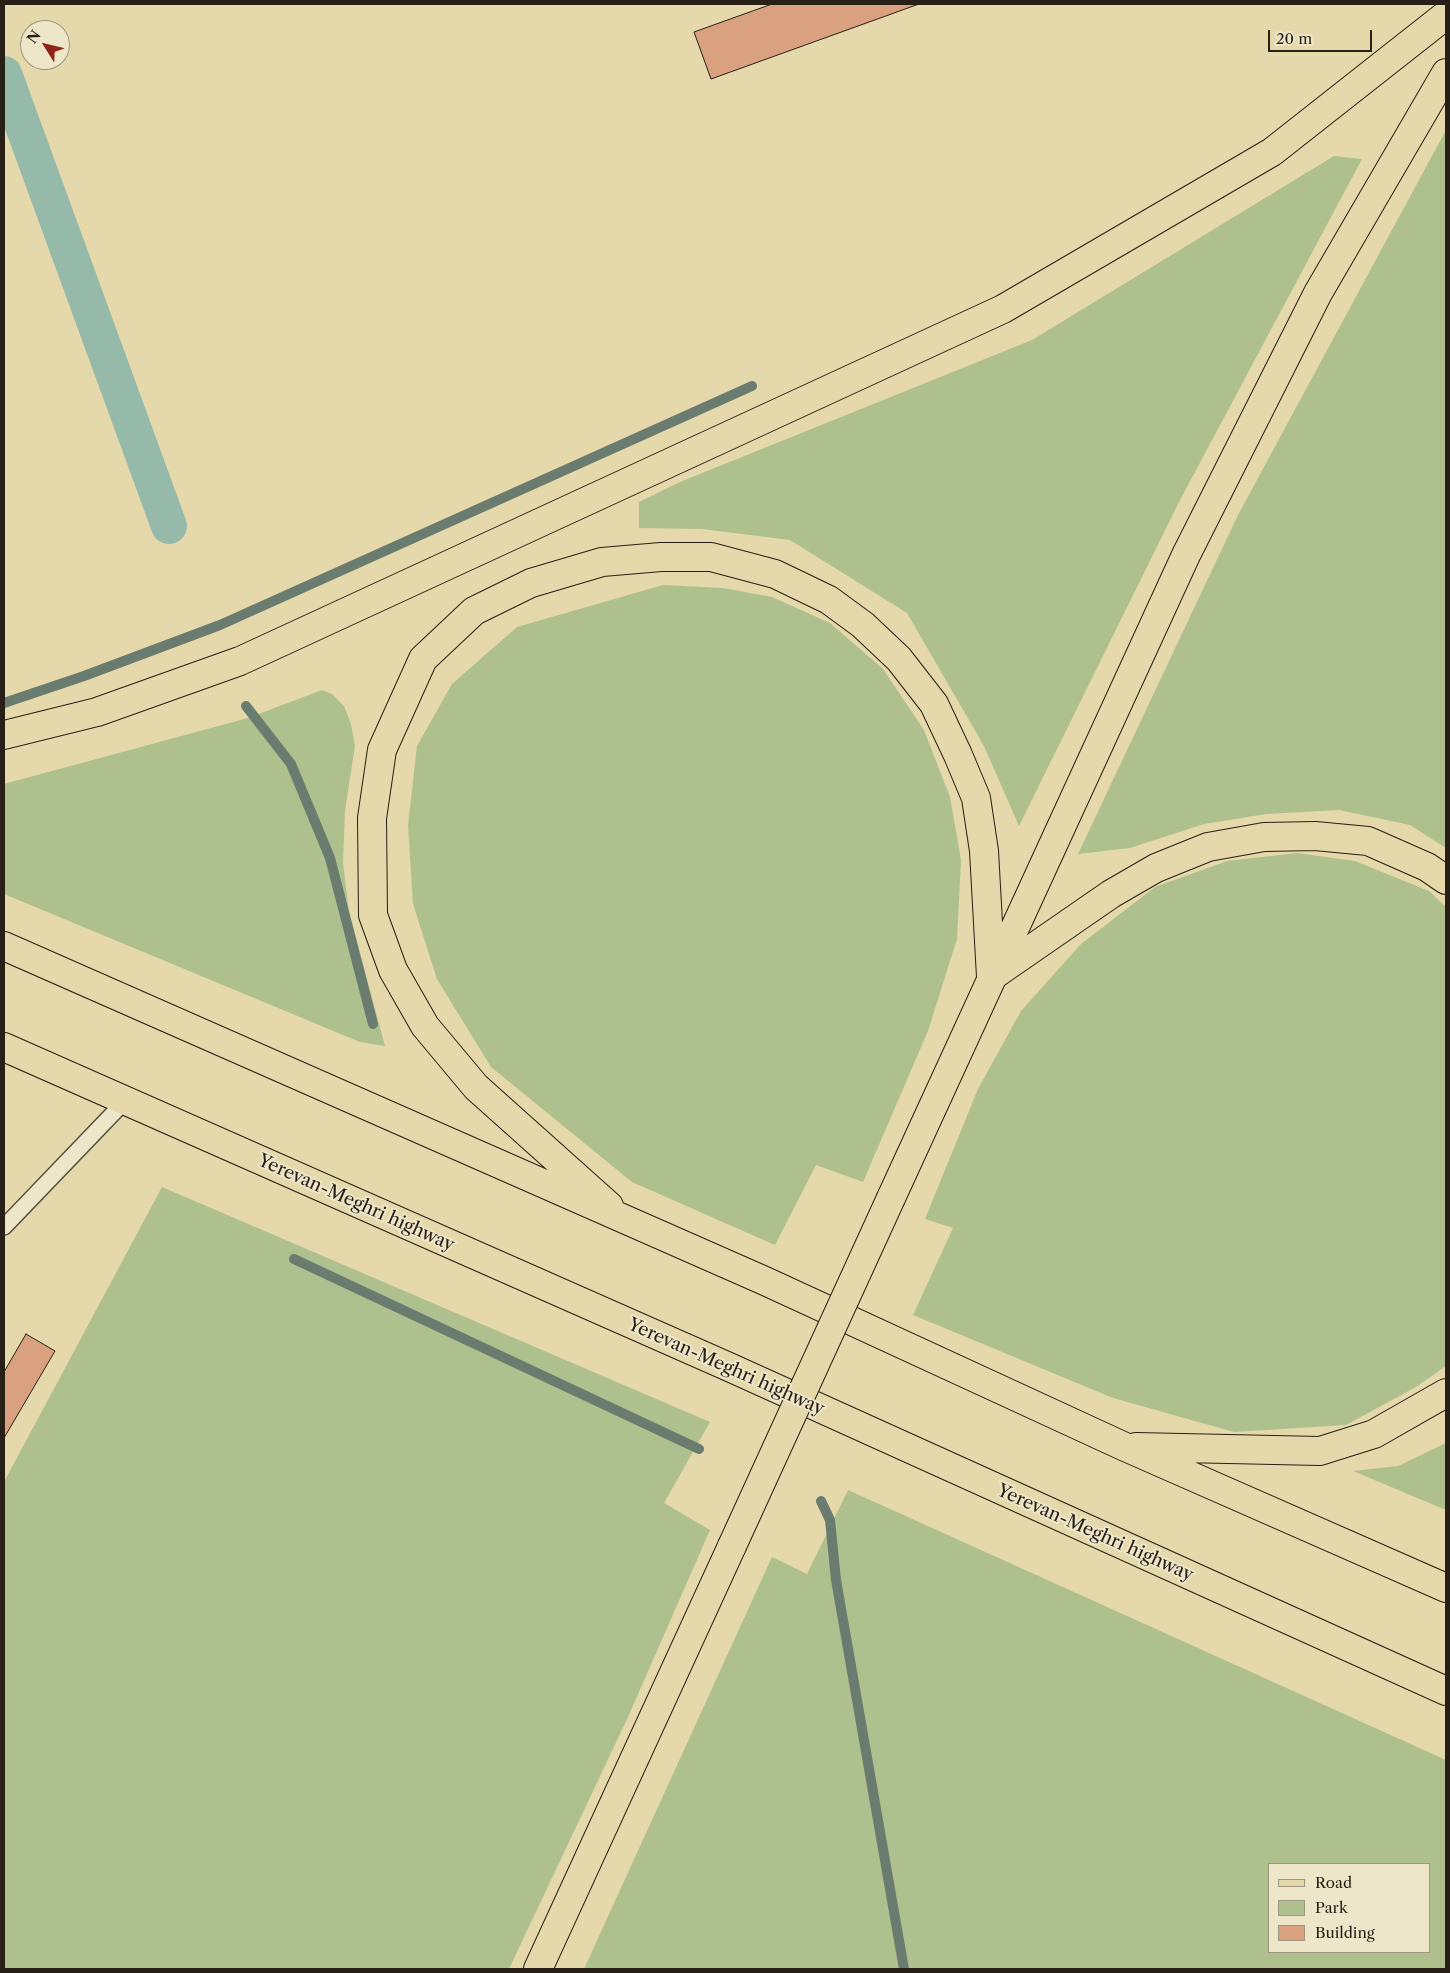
<!DOCTYPE html>
<style>
body{margin:0}
#map{position:relative;width:1450px;height:1973px;overflow:hidden;background:#e5d8aa;font-family:"Libre Caslon Text",serif}
canvas{display:block}
.frame{position:absolute;inset:0;border:5px solid #281f16;pointer-events:none}
.legend{position:absolute;left:1268px;top:1863px;width:162px;height:90px;box-sizing:border-box;background:#eee6c8;border:1px solid #9f9681;margin:0;padding:6px 9px;list-style:none;font-size:15px;color:#281f16}
.legend li{display:flex;align-items:center;gap:10px;height:25px}
.legend b{width:25px;border:1px solid #9f9681}
.north{position:absolute;left:20px;top:20px;width:50px;height:50px;box-sizing:border-box;background:#eee6c8;border:1px solid #9f9681;border-radius:50%;rotate:306deg;font-size:14px;font-weight:700;line-height:20px;text-align:center;color:#281f16}
.north::after{content:'';display:block;margin:auto;width:18px;height:22px;background:#8f2418;clip-path:polygon(50% 0,100% 100%,50% 72%,0 100%)}
.scale{position:absolute;left:1268px;top:30px;width:104px;height:22px;box-sizing:border-box;border:2px solid #281f16;border-top:0;padding-left:6px;font-size:15px;line-height:18px;white-space:nowrap;color:#281f16;-webkit-text-stroke:4px #eee6c8;paint-order:stroke}
</style>
<div id="map">
<canvas width="1450" height="1973"></canvas>
<div class="frame"></div>
<ul class="legend">
<li><b style="height:6px;background:#e5d8aa"></b>Road</li>
<li><b style="height:14px;background:#aec08d"></b>Park</li>
<li><b style="height:14px;background:#daa181"></b>Building</li>
</ul>
<div class="north">N</div>
<div class="scale">20 m</div>
</div>
<script>
const ctx = document.querySelector('canvas').getContext('2d');
ctx.lineJoin = 'round';
function fillPath(path, color) { ctx.fillStyle = color; ctx.fill(path, 'evenodd'); }
const poly = rows => new Path2D(rows.map(r => 'M' + r).join(''));
function trace(path, color, width, dash) { ctx.strokeStyle = color; ctx.lineWidth = width; ctx.lineCap = dash ? 'butt' : 'round'; ctx.setLineDash(dash || []); ctx.stroke(path); }
function label(font, color, halo, rows, align = 'center') {
  ctx.font = font + ' "Libre Caslon Text",serif'; ctx.lineWidth = 4; ctx.setLineDash([]); ctx.textBaseline = 'middle'; ctx.strokeStyle = halo; ctx.fillStyle = color; for (const [text, x, y, turn = 0] of rows) {
    ctx.save(); ctx.translate(x, y); ctx.rotate((+turn || 0) * Math.PI / 180); ctx.textAlign = isNaN(turn) ? turn : align; if (halo) ctx.strokeText(text, 0, 0); ctx.fillText(text, 0, 0); ctx.restore();
  }
}
fillPath(poly([
 [1446,130,1446,848,1410,825,1339,810,1266,814,1204,824,1130,848,1078,854,1238,515],
 [1334,156,1362,159,1179,502,1019,826,984,746,907,613,790,540,702,529,639,528,639,502,680,482,1032,340],
 [663,585,723,588,772,597,830,623,883,669,924,730,950,797,961,860,957,939,928,1031,863,1182,816,1165,775,1245,632,1182,491,1067,437,979,413,904,408,825,417,746,452,684,517,627],
 [322,690,332,694,344,706,351,724,355,746,345,810,343,863,349,912,385,1046,360,1042,4,894,4,784,248,718],
 [1297,853,1355,861,1429,891,1446,907,1446,1366,1416,1387,1346,1425,1234,1432,1113,1398,913,1315,953,1228,925,1219,978,1089,1021,1011,1081,944,1155,887,1227,861],
 [162,1187,710,1422,664,1503,710,1530,628,1717,509,1969,4,1969,4,1482],
 [1446,1443,1446,1510,1353,1471,1398,1466],
 [848,1490,1446,1760,1446,1969,584,1969,772,1557,807,1574],
 [1429,1864,1429,1952,1269,1952,1269,1864]
]), '#aec08d');
trace(poly([
 [4,703,84,676,220,625,752,386],
 [246,706,291,764,330,858,373,1024],
 [294,1259,699,1449],
 [821,1501,830,1520,836,1580,904,1969]
]), '#6a7c6f', 10);
trace(poly([
 [4,74,169,526]
]), '#96baaa', 36);
const building = poly([
 [772,4,919,4,711,79,694,32,772,4],
 [26,1334,55,1351,4,1438,4,1372,26,1334]
]);
fillPath(building, '#daa181');
trace(building, '#281f16', 1);
const service = poly([
 [4,1227,125,1101]
]);
const primary = poly([
 [891,1198,1186,555,1318,293,1446,73],
 [538,1969,732,1546]
]);
const trunk = poly([
 [4,735,97,712,240,661,1003,309,1272,152,1446,15],
 [4,946,765,1281,1123,1446,1446,1588],
 [991,977,1111,894,1156,868,1208,847,1264,837,1315,836,1368,841,1427,867,1446,880],
 [4,1047,729,1367,1446,1691],
 [609,1206,476,1087,425,1026,393,970,373,915,372,818,382,750,423,659,474,611,531,583,602,562,661,557,711,557,775,574,829,600,863,625,899,659,934,704,958,755,976,798,984,851,991,977],
 [1136,1447,1320,1451,1374,1434,1446,1393]
]);
trace(service, '#574d3b', 18);
trace(primary, '#281f16', 30);
trace(trunk, '#281f16', 30);
trace(service, '#eee6c8', 15);
trace(primary, '#e5d8aa', 28);
trace(trunk, '#e5d8aa', 28);
const primaryBridge = poly([
 [732,1546,891,1198]
]);
trace(primaryBridge, '#281f16', 30, []);
trace(primaryBridge, '#e5d8aa', 28);
label('18px', '#281f16', '#eee6c8', [
 ["Yerevan-Meghri highway",356,1203,24],
 ["Yerevan-Meghri highway",726,1367,24],
 ["Yerevan-Meghri highway",1095,1533,24]
]);
</script>
